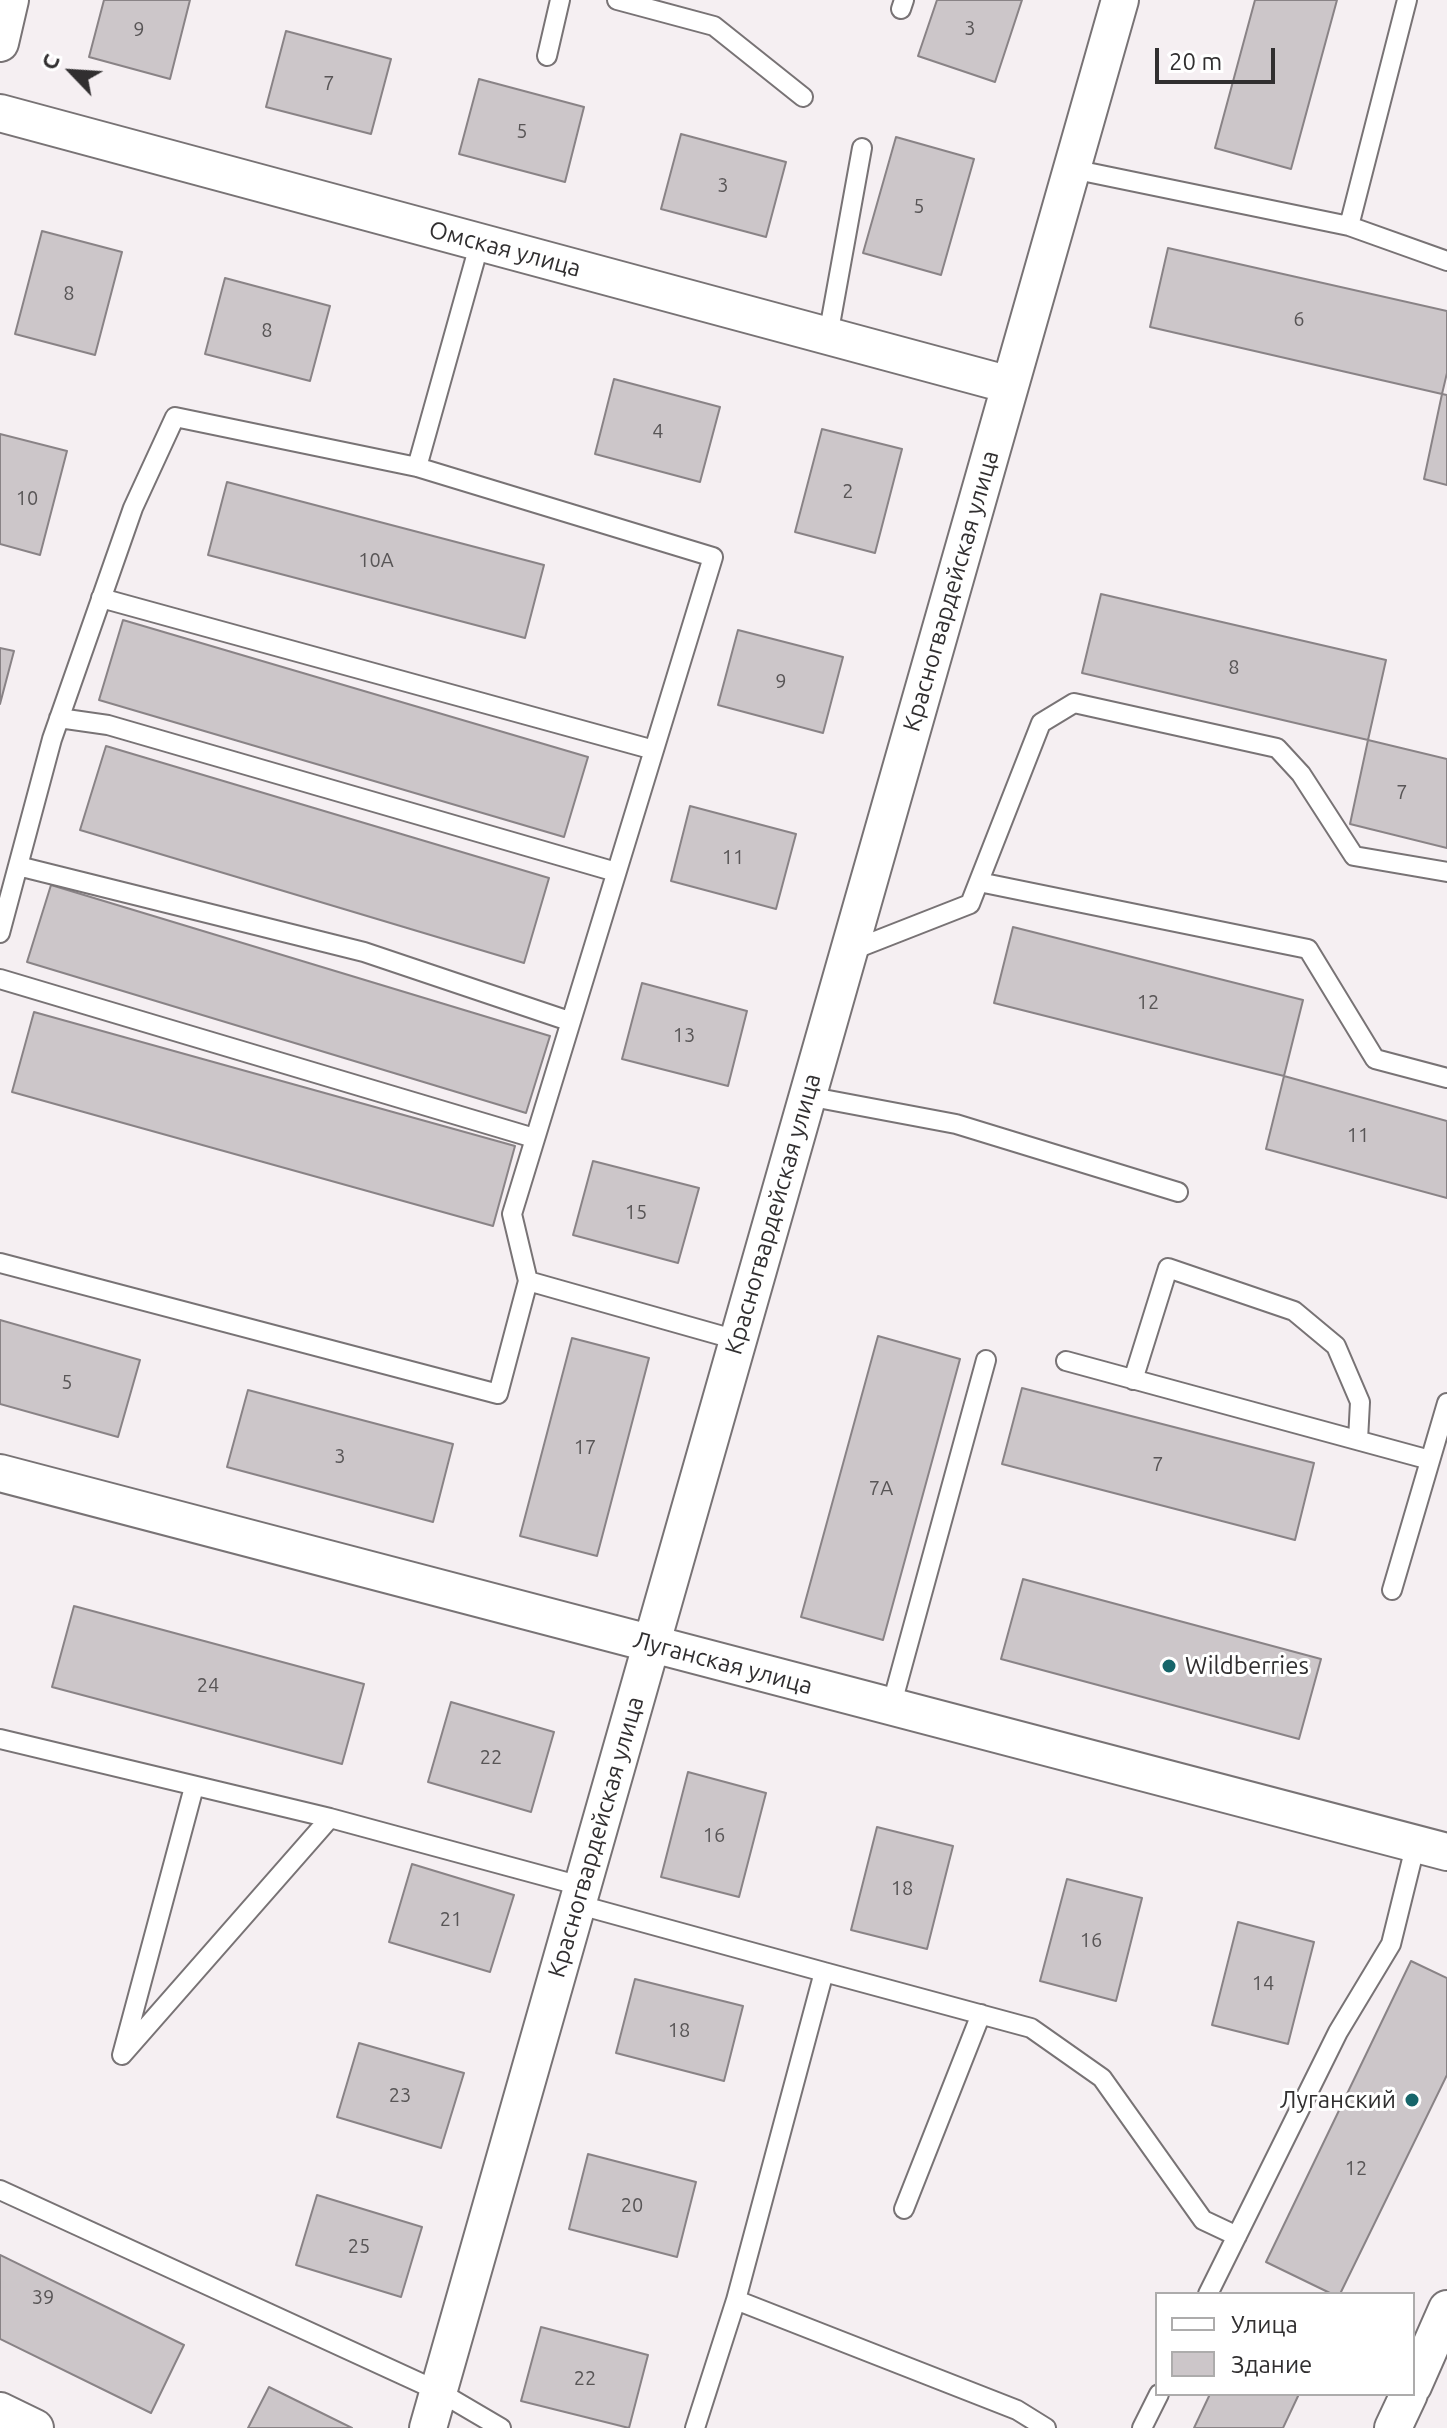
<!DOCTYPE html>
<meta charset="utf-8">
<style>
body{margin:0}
#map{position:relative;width:1447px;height:2428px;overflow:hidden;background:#f5eff2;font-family:Ubuntu,sans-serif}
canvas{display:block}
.legend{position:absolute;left:1155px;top:2292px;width:260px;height:104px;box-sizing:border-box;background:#fff;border:2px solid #adacac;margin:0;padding:10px 14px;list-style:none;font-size:24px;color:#312f30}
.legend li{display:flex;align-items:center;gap:16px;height:40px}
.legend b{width:40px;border:2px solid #adacac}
.north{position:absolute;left:32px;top:32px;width:80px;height:80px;-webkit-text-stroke:6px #fff;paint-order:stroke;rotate:295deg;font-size:22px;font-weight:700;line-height:32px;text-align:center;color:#312f30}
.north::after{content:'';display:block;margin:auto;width:28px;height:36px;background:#312f30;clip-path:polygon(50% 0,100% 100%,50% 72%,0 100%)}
.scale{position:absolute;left:1155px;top:48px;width:120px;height:36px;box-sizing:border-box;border:4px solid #312f30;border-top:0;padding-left:10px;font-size:24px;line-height:28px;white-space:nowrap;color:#312f30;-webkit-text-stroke:6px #fff;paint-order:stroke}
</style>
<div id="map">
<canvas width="1447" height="2428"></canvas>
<ul class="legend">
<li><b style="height:10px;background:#fff"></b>Улица</li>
<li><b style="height:22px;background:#ccc6c9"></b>Здание</li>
</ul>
<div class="north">С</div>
<div class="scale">20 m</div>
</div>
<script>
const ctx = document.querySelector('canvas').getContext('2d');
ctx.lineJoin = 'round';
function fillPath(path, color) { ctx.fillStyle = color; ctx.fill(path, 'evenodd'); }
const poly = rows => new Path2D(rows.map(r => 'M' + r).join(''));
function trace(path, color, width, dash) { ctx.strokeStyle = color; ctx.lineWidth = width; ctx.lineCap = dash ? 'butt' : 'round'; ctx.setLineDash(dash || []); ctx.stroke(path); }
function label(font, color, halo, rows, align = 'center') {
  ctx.font = font + ' Ubuntu,sans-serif'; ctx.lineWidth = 6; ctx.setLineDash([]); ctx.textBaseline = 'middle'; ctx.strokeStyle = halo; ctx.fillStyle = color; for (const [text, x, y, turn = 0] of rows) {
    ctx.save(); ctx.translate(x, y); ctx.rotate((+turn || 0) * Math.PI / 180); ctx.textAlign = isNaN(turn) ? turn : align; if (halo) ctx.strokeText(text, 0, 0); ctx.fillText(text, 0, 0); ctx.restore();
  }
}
const building = poly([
 [104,0,190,0,170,79,89,57,104,0],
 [937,0,1022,0,995,82,918,56,937,0],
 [1255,0,1337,0,1291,169,1215,148,1255,0],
 [286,31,391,59,371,134,266,107,286,31],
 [479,79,584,107,565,182,459,154,479,79],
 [681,134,786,162,766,237,661,209,681,134],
 [896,137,974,159,941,275,863,253,896,137],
 [42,231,122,252,95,355,15,334,42,231],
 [1168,248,1447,311,1447,373,1442,394,1150,327,1168,248],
 [225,278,330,306,310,381,205,354,225,278],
 [614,379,720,407,700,482,595,454,614,379],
 [1442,394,1447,395,1447,485,1424,479,1442,394],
 [822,429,902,449,875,553,795,532,822,429],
 [0,434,67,451,40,555,0,544,0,434],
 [227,482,544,565,525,638,208,555,227,482],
 [1101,594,1386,660,1368,740,1082,673,1101,594],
 [123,620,588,757,564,837,99,700,123,620],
 [738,630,843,657,823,733,718,705,738,630],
 [0,648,14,651,0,704,0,648],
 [1368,740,1447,759,1447,848,1350,824,1368,740],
 [106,746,549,878,524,963,80,830,106,746],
 [690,806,796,834,776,909,671,881,690,806],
 [51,885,550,1036,526,1113,27,962,51,885],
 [1013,927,1303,1000,1284,1076,994,1003,1013,927],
 [642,983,747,1011,728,1086,622,1059,642,983],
 [34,1012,515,1146,493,1226,12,1092,34,1012],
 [1284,1076,1447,1121,1447,1198,1266,1149,1284,1076],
 [593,1161,699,1188,678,1263,573,1235,593,1161],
 [0,1320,140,1360,118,1437,0,1404,0,1320],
 [878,1336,960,1359,883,1640,801,1617,878,1336],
 [572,1338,649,1358,597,1556,520,1536,572,1338],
 [1022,1388,1314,1463,1295,1540,1002,1464,1022,1388],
 [248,1390,453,1444,433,1522,227,1467,248,1390],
 [1023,1579,1321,1659,1299,1739,1001,1659,1023,1579],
 [74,1606,364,1684,342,1764,52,1687,74,1606],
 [451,1702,554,1732,531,1812,428,1782,451,1702],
 [688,1772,766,1793,739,1897,661,1877,688,1772],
 [877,1827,953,1846,927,1949,851,1930,877,1827],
 [412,1864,514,1895,490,1972,389,1942,412,1864],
 [1067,1879,1142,1898,1116,2001,1040,1981,1067,1879],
 [1238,1922,1314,1942,1288,2044,1212,2025,1238,1922],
 [1411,1961,1447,1978,1447,2075,1340,2294,1332,2294,1266,2262,1411,1961],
 [635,1979,743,2006,724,2081,616,2053,635,1979],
 [359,2043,464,2073,441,2148,337,2117,359,2043],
 [588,2154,696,2182,677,2257,569,2229,588,2154],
 [317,2195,422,2227,401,2297,296,2265,317,2195],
 [0,2255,184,2345,151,2413,0,2339,0,2255],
 [541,2327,648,2355,629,2428,521,2401,541,2327],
 [269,2387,352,2428,248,2428,269,2387],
 [1210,2394,1299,2394,1283,2428,1194,2428,1210,2394]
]);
fillPath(building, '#ccc6c9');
trace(building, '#898386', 2);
const service = poly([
 [617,0,714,26,803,97],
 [901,9,904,0],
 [547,56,560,0],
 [1072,169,1349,226,1447,261],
 [1349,226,1407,0],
 [828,336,862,148],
 [417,467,480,242],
 [101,598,654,750],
 [59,718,108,725,616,872],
 [18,866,364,952,569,1021],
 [979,882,1308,949,1375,1059,1447,1078],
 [0,933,52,739,133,508,175,417,417,467,713,557,512,1214,528,1281],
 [850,951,970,904,1041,723,1074,703,1277,748,1301,774,1354,856,1447,872],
 [0,979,534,1138],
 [807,1096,956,1124,1178,1192],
 [0,1263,498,1394,528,1281,737,1340],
 [1066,1361,1430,1460],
 [1133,1380,1168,1268,1294,1311,1336,1346,1360,1402,1358,1440],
 [1392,1590,1447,1403],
 [891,1707,986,1360],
 [0,1739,330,1818,581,1886],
 [194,1787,122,2055,330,1818],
 [576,1904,824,1972,736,2300,1017,2410,1046,2428],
 [824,1972,1031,2028,1102,2078,1203,2220,1237,2236],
 [0,2190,438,2391,501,2428],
 [904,2209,981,2014],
 [1208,2294,1338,2032,1391,1944,1416,1843],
 [695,2428,736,2300],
 [1142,2428,1159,2394]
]);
const minor = poly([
 [0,43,10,0],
 [0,113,1010,385],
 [0,1473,1447,1852],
 [1413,2386,1447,2309],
 [0,2411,35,2428],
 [428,2428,1120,0],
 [1393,2428,1409,2394]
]);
trace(service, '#787375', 22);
trace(minor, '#787375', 40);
trace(service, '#fff', 18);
trace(minor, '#fff', 36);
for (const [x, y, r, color] of [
 [1169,1666,8,"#16656a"],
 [1412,2100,8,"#16656a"]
]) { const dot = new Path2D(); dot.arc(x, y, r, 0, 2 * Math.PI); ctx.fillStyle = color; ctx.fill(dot); trace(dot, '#fff', 3); }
label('20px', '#585556', null, [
 ["3",970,28],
 ["9",139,29],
 ["7",329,83],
 ["5",522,131],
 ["3",723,185],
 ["5",919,206],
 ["8",69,293],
 ["6",1299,319],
 ["8",267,330],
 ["4",658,431],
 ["2",848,491],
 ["10",27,498],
 ["10А",376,560],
 ["8",1234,667],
 ["9",781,681],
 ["7",1402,792],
 ["11",733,857],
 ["12",1148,1002],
 ["13",684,1035],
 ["11",1358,1135],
 ["15",636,1212],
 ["5",67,1382],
 ["17",585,1447],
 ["3",340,1456],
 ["7",1158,1464],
 ["7А",881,1488],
 ["24",208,1685],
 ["22",491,1757],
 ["16",714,1835],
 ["18",902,1888],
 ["21",451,1919],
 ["16",1091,1940],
 ["14",1263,1983],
 ["18",679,2030],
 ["23",400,2095],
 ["12",1356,2168],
 ["20",632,2205],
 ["25",359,2246],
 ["39",43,2297],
 ["22",585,2378]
]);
label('24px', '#312f30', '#fff', [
 ["Омская улица",505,249,15],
 ["Красногвардейская улица",951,591,-74],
 ["Красногвардейская улица",773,1214,-74],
 ["Луганская улица",723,1663,15],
 ["Красногвардейская улица",596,1837,-74]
]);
label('24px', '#312f30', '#fff', [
 ["Wildberries",1185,1666],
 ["Луганский",1396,2100,"right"]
], 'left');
</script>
